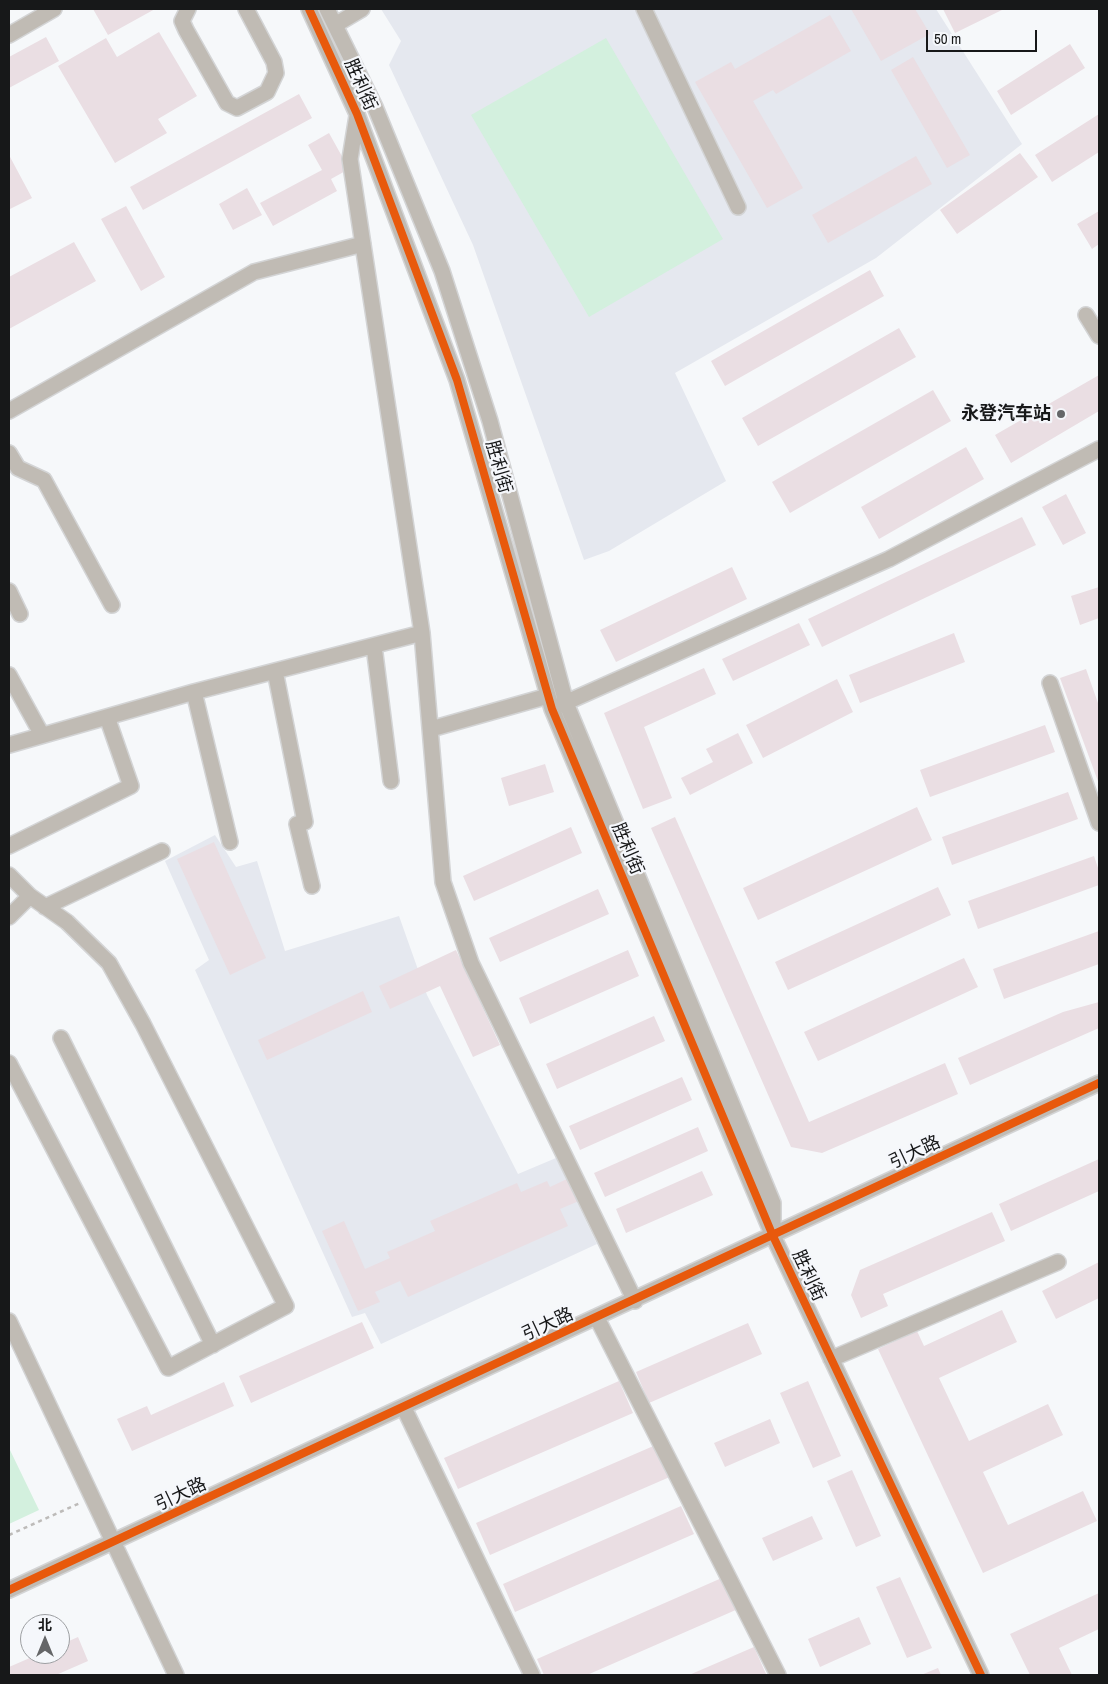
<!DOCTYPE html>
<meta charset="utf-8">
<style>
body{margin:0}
#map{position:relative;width:1108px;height:1684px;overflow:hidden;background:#f6f8fa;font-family:"Archivo Narrow","Noto Sans SC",sans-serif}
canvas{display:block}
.frame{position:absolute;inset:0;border:10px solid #171819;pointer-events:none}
.north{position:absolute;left:20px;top:1614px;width:50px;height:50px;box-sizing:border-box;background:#f5f7fb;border:1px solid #9c9ea1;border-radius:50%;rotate:0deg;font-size:14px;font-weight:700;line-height:20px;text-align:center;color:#171819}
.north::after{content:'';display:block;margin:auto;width:18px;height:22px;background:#656668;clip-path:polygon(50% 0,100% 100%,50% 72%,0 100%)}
.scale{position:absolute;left:926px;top:30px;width:111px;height:22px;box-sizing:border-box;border:2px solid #171819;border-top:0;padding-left:6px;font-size:15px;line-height:18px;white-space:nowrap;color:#171819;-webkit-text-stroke:4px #f5f7fb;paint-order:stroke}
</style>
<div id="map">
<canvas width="1108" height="1684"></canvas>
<div class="frame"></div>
<div class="north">北</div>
<div class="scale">50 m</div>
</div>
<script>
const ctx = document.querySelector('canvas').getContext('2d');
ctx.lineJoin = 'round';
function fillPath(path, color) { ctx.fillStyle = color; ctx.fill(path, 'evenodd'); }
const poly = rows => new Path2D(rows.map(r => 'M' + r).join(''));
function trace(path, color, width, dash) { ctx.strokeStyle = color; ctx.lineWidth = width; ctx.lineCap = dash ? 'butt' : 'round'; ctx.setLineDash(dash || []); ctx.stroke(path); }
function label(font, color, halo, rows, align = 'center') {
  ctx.font = font + ' "Archivo Narrow","Noto Sans SC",sans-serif'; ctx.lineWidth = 4.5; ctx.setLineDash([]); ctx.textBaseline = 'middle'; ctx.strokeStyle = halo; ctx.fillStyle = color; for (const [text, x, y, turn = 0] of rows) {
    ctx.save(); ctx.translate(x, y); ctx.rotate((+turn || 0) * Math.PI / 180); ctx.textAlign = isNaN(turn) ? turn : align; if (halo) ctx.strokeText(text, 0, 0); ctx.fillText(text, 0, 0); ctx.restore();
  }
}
fillPath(poly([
 [381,9,936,9,1022,144,876,258,675,373,726,481,609,551,584,560,473,245,389,65,401,41],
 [215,835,236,867,257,861,285,951,399,916,427,995,518,1174,556,1158,597,1244,381,1344,365,1313,352,1317,195,970,209,960,165,861]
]), '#e5e8ef');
fillPath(poly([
 [606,38,723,239,589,317,471,115],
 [9,1448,39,1510,9,1524]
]), '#d3f0de');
fillPath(poly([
 [93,9,155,9,108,35],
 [851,9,915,9,930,34,881,61],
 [943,9,1004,9,955,33],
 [830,15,851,51,776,94,773,90,753,101,803,188,767,208,695,82,731,62,735,69],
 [159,32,197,96,158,119,167,133,115,163,58,66,106,38,117,57],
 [46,37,59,61,9,88,9,57],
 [1070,44,1085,68,1011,115,997,91],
 [913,57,970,155,947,168,891,70],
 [299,94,312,118,143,210,130,187],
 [1099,114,1099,152,1052,182,1035,155],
 [329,133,349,169,331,179,337,191,273,226,260,203,322,170,308,145],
 [1020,153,1038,177,957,234,940,210],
 [9,155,32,198,10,209,9,207],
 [916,156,932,184,828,243,812,215],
 [247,188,262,215,233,230,219,204],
 [126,206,165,277,141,291,101,219],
 [1099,211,1099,244,1092,249,1077,224],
 [74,242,96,281,9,329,9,277],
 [870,270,884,296,725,386,711,361],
 [899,328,916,357,758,446,742,418],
 [1099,375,1099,411,1011,463,995,435],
 [933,390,951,421,790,513,772,482],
 [966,447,984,479,879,539,861,507],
 [1066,494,1086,533,1063,545,1042,507],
 [1022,517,1036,545,822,647,808,619],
 [732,567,747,599,616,662,600,630],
 [1099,587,1099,618,1080,625,1071,596],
 [799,623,810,645,733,681,722,659],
 [954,633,965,662,860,703,849,675],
 [704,668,716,694,644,727,672,798,643,809,604,713],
 [1086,669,1099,706,1099,784,1060,678],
 [837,679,853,712,763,758,746,725],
 [1045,725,1055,752,930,797,920,770],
 [738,733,753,763,690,795,681,778,713,762,706,749],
 [545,764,554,792,509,806,501,778],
 [1068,792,1078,819,952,865,942,837],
 [917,807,932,840,758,920,743,888],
 [675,817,809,1122,945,1063,958,1094,822,1153,791,1147,651,828],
 [571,827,582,853,474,901,463,876],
 [214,842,266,958,230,975,177,859],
 [1094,856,1099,871,1099,885,978,929,968,901],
 [938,887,951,915,788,990,775,962],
 [598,889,609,914,500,962,489,938],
 [1099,931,1099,964,1004,999,993,969],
 [456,950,500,1045,473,1057,440,986,390,1009,379,986],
 [628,950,639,976,530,1024,519,998],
 [964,958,978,987,818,1061,804,1032],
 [363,991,372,1012,267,1060,258,1040],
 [1099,1002,1099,1028,970,1085,958,1058,1063,1012],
 [654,1016,665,1041,557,1089,546,1064],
 [682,1077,692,1100,580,1150,569,1126],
 [698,1127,708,1151,605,1197,594,1173],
 [1099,1159,1099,1191,1011,1231,999,1204],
 [702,1171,713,1195,626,1233,616,1209],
 [569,1178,579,1201,560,1209,568,1226,408,1297,400,1281,375,1292,380,1302,358,1311,322,1231,344,1221,365,1269,390,1258,387,1252,435,1231,430,1221,517,1183,521,1192,547,1181,550,1187],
 [992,1212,1005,1241,883,1294,888,1306,861,1318,851,1295,860,1270],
 [1099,1262,1099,1298,1056,1319,1042,1291],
 [1002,1310,1017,1342,939,1378,969,1441,1048,1404,1063,1435,983,1472,1008,1525,1083,1491,1097,1521,983,1573,878,1349,917,1331,924,1346],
 [362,1322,374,1348,251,1403,239,1376],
 [748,1323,762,1354,649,1403,636,1372],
 [619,1381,633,1413,458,1489,444,1458],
 [808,1381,841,1456,813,1468,780,1393],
 [224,1382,234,1406,132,1451,117,1419,147,1406,151,1415],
 [770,1419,780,1443,725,1467,714,1443],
 [658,1444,672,1476,490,1555,476,1523],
 [852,1470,881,1536,856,1547,827,1481],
 [681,1506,694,1534,515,1612,503,1584],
 [812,1516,823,1539,773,1561,762,1538],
 [724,1577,738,1609,587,1675,544,1675,537,1659],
 [900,1577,932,1648,907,1658,876,1587],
 [1099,1593,1099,1629,1059,1648,1072,1675,1030,1675,1010,1634],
 [859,1617,871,1644,820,1667,808,1639],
 [78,1637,88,1661,56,1675,9,1675,9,1667,39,1654,60,1654,60,1645],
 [754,1647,766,1674,689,1675],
 [938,1668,941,1675,921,1675]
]), '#eadee3');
const minor = poly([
 [188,9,182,21,186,30,227,103,237,108,267,92,276,73,274,62,246,9],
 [309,9,357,114,457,380,552,709,773,1236,981,1675],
 [327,9,375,107,442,271,490,421,566,703,773,1203,773,1230],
 [644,9,738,207],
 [335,25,362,9],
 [9,35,54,9],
 [357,116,350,159,422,633,443,882,471,963,635,1301],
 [1086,315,1099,336],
 [9,411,254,272,363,244],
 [9,453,18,468,44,480,112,605],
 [9,591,20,614],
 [374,646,391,781],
 [275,671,305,822,297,824,312,886],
 [9,675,42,735],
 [1050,683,1099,823],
 [194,692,230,842],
 [558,706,889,559,1099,449],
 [431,729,548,696],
 [9,745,194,692,422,633],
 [9,846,131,786,107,717],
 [9,875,30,896,9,917],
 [45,907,162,851],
 [61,1038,213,1345],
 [9,1063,168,1368,286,1306,143,1024,109,963,67,922,30,896],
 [597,1318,778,1675],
 [9,1321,176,1675],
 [831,1359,1058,1262],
 [404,1408,532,1675],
 [9,1590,1099,1083]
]);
trace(minor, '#d3d4d5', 18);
trace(poly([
 [9,1535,80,1503]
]), '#bdbbb9', 2.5, [4, 4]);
trace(minor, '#c0bbb4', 15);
trace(poly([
 [309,9,357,114,457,380,552,709,773,1236,981,1675],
 [9,1590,1099,1083]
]), '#e8590c', 8);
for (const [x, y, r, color] of [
 [1061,414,5,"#656668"]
]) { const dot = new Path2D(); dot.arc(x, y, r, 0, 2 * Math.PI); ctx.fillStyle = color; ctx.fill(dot); trace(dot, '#f5f7fb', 2); }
label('18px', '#171819', '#f5f7fb', [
 ["胜利街",360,85,66],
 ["胜利街",498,467,74],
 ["胜利街",627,849,67],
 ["引大路",915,1153,-25],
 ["胜利街",808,1276,65],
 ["引大路",548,1325,-25],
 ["引大路",181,1495,-25]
]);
label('bold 18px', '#171819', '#f5f7fb', [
 ["永登汽车站",1051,414]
], 'right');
</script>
